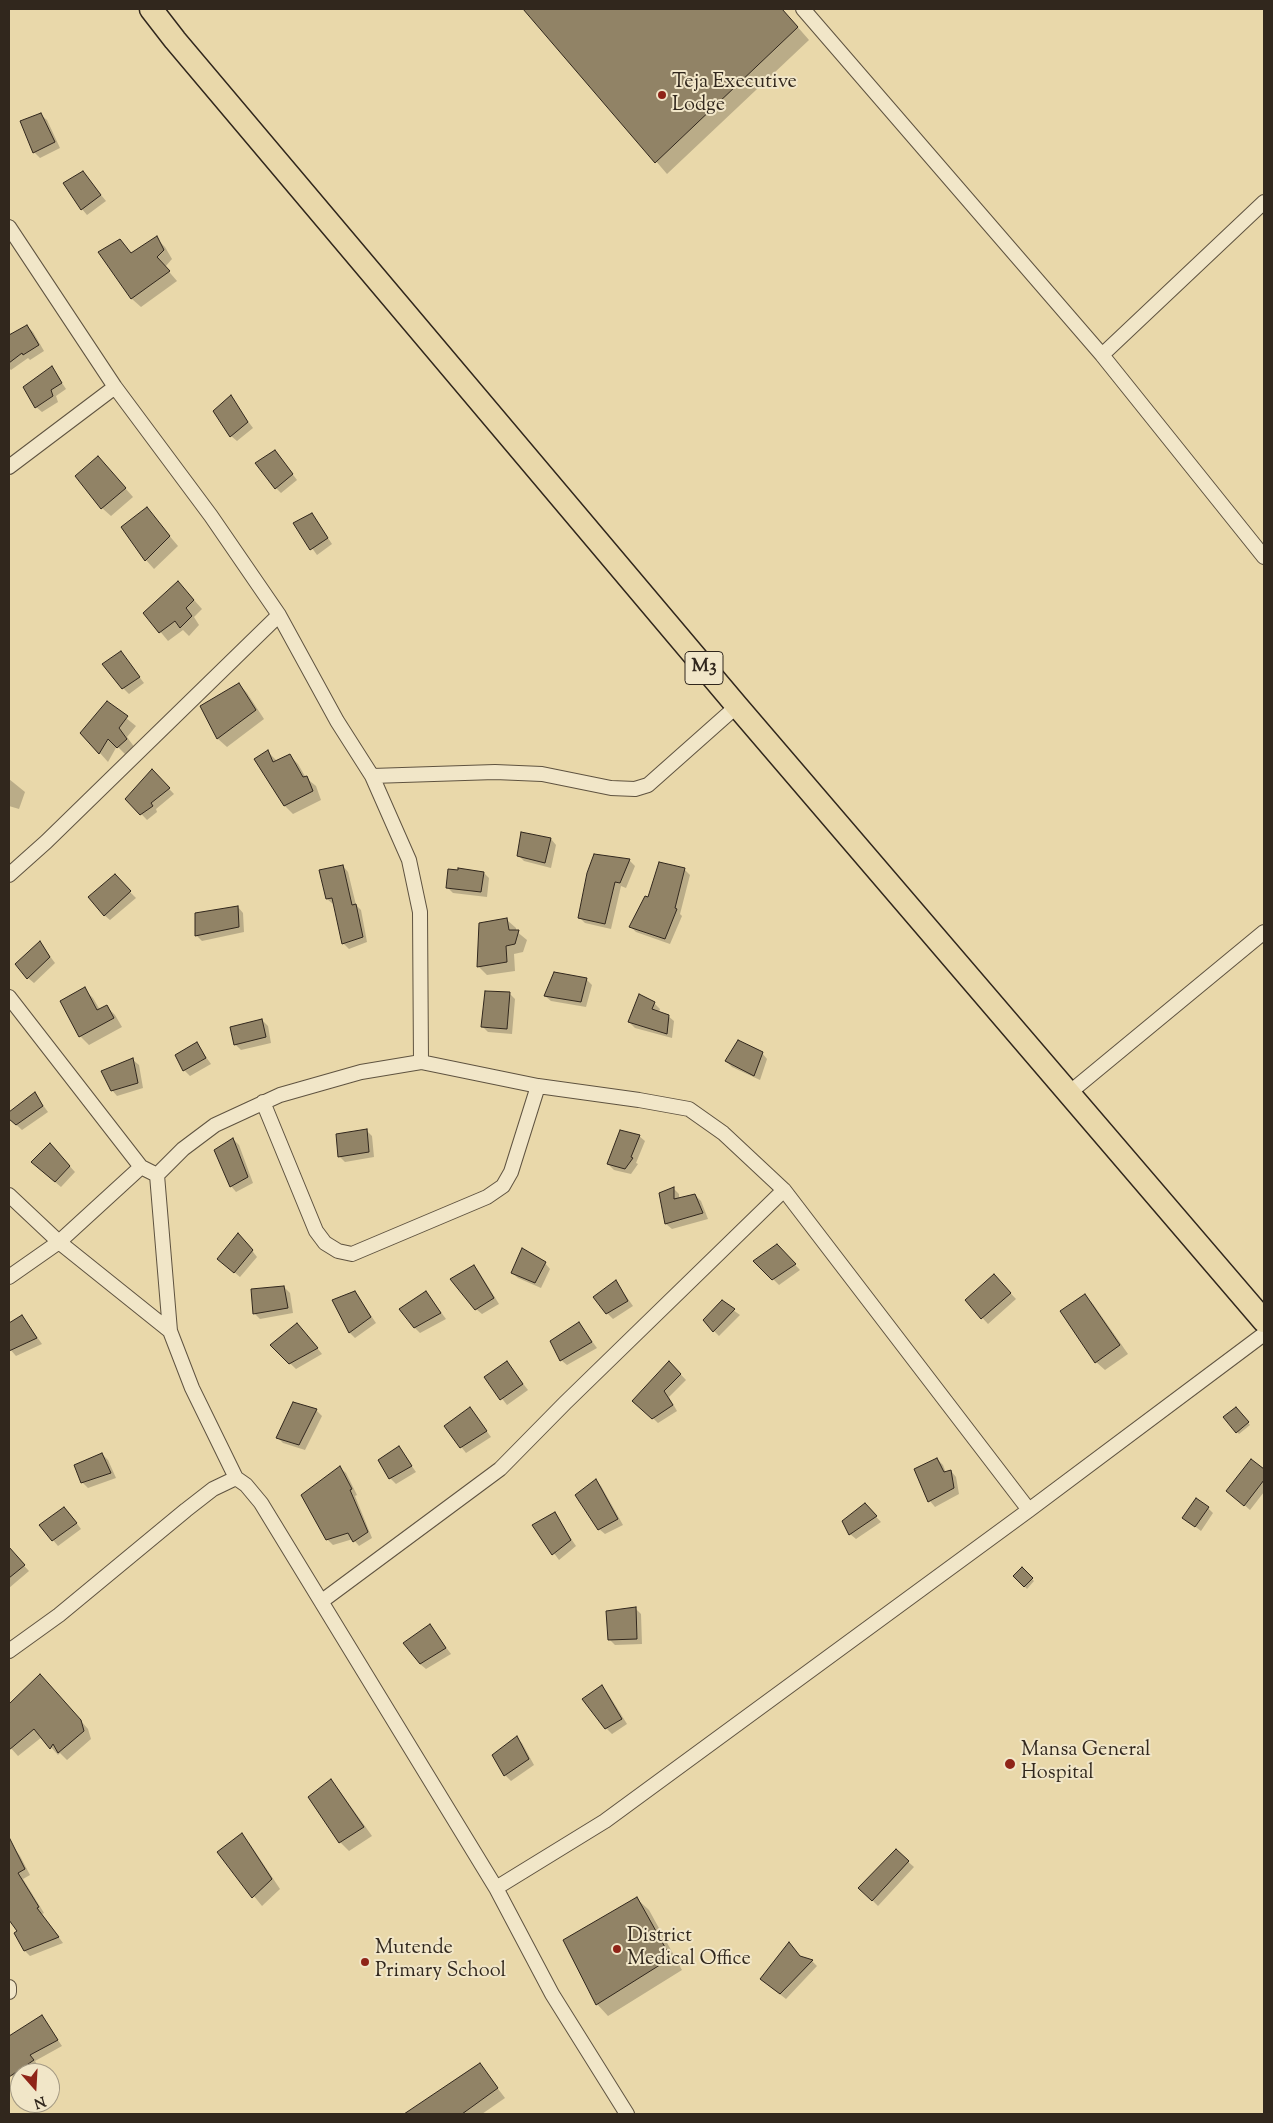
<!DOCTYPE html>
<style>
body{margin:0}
#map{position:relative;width:1273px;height:2123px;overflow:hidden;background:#e9d8aa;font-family:"Sorts Mill Goudy",serif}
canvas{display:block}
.frame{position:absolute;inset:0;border:10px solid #31271d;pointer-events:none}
.north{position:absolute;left:10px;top:2063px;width:50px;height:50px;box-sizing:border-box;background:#f1e6c8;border:1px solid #a49a84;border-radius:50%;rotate:161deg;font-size:14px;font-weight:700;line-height:20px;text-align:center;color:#31271d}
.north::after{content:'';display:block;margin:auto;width:18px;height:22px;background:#8f2418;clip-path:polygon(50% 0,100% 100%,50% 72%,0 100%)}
</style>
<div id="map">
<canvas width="1273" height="2123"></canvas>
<div class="frame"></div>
<div class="north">N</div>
</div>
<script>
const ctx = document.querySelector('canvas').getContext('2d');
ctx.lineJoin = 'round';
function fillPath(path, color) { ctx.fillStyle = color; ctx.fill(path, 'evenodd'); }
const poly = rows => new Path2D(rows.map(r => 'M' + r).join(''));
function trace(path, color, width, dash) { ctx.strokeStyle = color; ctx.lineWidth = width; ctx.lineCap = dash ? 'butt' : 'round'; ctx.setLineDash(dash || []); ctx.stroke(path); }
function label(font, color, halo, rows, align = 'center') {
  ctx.font = font + ' "Sorts Mill Goudy",serif'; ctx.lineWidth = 4; ctx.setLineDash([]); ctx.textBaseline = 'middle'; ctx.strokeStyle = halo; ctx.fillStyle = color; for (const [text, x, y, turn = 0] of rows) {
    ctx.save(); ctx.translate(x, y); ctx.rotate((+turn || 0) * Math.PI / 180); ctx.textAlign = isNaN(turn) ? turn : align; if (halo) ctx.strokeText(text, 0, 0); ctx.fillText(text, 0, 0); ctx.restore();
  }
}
fillPath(poly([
 [525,9,782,9,809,40,667,174],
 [41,115,47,120,60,148,40,158,34,152],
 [83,173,106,201,87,215,82,209],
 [156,238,165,247,172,259,165,267,177,281,141,307,132,299,100,252,120,241,132,254],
 [27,326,33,332,44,351,30,360,28,358,11,370,9,368,9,338],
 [52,368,66,389,56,396,58,402,42,412,36,407],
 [230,397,253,428,237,441,231,436],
 [275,451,297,480,281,493,276,488],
 [106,466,133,497,111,516,102,508],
 [146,508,178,546,154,569,146,560],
 [312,514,332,544,317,555,294,523],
 [187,592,202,609,194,617,199,625,189,636,183,630,168,641,145,613],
 [121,653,144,683,129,694,123,688],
 [239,684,247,693,264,719,227,747,218,739,201,707],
 [107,703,136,726,127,737,135,748,127,756,117,746,108,762,82,733],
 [268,752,277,761,289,755,298,764,306,778,316,786,321,800,293,814,284,805],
 [152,771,174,794,156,809,157,812,147,820,127,799],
 [9,779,25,792,19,809,9,806],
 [551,839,556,845,551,868,524,861,519,856],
 [629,860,635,866,626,888,621,886,611,929,585,923,580,918],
 [343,866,348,872,356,905,361,910,367,942,349,949,343,943,335,904,333,904,327,899],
 [684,869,690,875,680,914,682,916,670,944,636,932,630,926,649,899],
 [484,873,489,878,487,897,453,893,447,887],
 [114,876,136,898,110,920,104,915],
 [238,907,243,913,244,932,202,941,196,935],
 [507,920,516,928,516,931,527,940,523,952,514,954,515,971,487,975,478,966],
 [40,943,55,963,34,983,28,978],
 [586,979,592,985,586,1007,551,1001,545,996],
 [84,989,93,998,100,1010,107,1007,115,1015,122,1027,89,1045,80,1036],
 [509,993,515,999,512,1034,488,1032,482,1026],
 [654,1003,660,1009,659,1012,668,1016,674,1021,672,1038,635,1028,629,1022],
 [262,1020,268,1026,271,1043,241,1050,235,1044],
 [196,1043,211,1064,190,1076,184,1070],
 [762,1053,767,1059,760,1080,732,1067,726,1061],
 [133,1060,139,1065,143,1088,117,1096,112,1090],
 [35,1094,48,1112,22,1130,9,1118,9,1113],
 [367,1131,372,1136,374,1157,345,1162,339,1156],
 [639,1136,645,1141,636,1163,638,1164,631,1174,614,1170,608,1164],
 [233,1139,239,1145,253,1183,236,1192,231,1186],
 [55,1150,75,1172,61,1187,38,1168],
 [673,1188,679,1194,679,1199,695,1195,701,1201,708,1219,672,1229,666,1224],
 [244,1240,257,1257,240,1277,224,1264],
 [777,1246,800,1270,779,1285,755,1261],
 [545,1263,550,1269,541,1288,518,1278,512,1273],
 [474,1266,479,1272,499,1304,482,1314,476,1309],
 [616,1282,633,1306,613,1319,607,1313],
 [1000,1282,1016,1299,988,1324,966,1300],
 [284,1287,290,1293,293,1313,260,1319,254,1313],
 [355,1292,376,1323,355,1338,350,1333,333,1301],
 [426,1292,446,1319,420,1333,415,1328],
 [1085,1295,1093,1304,1128,1354,1105,1370,1096,1362],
 [722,1302,740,1315,719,1336,714,1331],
 [22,1316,42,1344,16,1356,9,1348,9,1324],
 [579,1324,597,1348,567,1365,561,1360],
 [303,1330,322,1354,296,1369,271,1345],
 [507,1363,528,1390,507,1405,486,1378],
 [670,1363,686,1380,669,1397,677,1411,658,1423,640,1406],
 [293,1403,316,1410,322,1416,305,1450,283,1443,278,1438],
 [470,1408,491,1437,466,1453,445,1426],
 [1236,1409,1250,1425,1239,1434,1237,1432],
 [399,1448,416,1472,396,1484,390,1478],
 [102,1454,108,1460,116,1478,88,1488,82,1482],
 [937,1459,943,1465,946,1473,951,1471,956,1477,959,1494,935,1507,930,1501,915,1470],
 [1252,1461,1264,1471,1264,1492,1250,1510,1228,1491],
 [340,1468,346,1473,357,1495,355,1496,372,1538,359,1546,353,1539,333,1545,327,1539],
 [596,1480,601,1486,623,1525,605,1534,599,1529],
 [865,1505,881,1522,856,1539,850,1534],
 [1208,1508,1213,1513,1201,1531,1184,1518],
 [70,1514,81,1529,58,1546,53,1540],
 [554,1514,576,1546,559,1560,534,1526],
 [11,1552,29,1571,9,1588,9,1554],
 [1022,1569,1034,1581,1027,1589,1015,1576],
 [635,1608,641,1614,642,1644,615,1645,609,1639],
 [430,1626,451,1654,426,1669,420,1664],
 [40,1675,88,1729,91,1739,67,1760,60,1753,58,1755,42,1737,18,1756,9,1746,9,1705],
 [602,1686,607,1692,627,1724,612,1734,606,1728],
 [517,1738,522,1743,534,1765,511,1781,505,1775,493,1755],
 [331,1781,339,1790,372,1836,349,1851,340,1842],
 [242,1835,250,1844,280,1889,262,1906,218,1852],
 [9,1841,20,1856,30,1875,23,1879,44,1913,42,1914,63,1943,30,1956,25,1951,19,1931,9,1917],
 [896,1851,914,1867,878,1906,860,1888],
 [637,1899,649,1910,682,1970,608,2016,597,2004],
 [801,1958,812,1961,817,1966,786,1999,768,1985],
 [42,2017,62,2046,35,2061,38,2066,28,2073,20,2073,20,2079,16,2081,9,2072,9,2038],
 [480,2065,505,2098,482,2114,409,2114]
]), '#0003');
const building = poly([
 [523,9,782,9,798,27,655,163,523,9],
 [41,113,55,142,33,153,20,121,41,113],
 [83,171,101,195,81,210,63,183,83,171],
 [157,236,164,250,157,257,170,271,131,299,98,252,120,239,131,253,157,236],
 [27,325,39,345,23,355,22,353,9,363,9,335,27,325],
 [52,366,62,383,51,390,53,396,35,408,23,387,52,366],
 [231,395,248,422,230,437,213,411,231,395],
 [275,450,293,474,275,489,255,463,275,450],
 [98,456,126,488,101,509,75,476,98,456],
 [147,507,170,536,145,561,121,527,147,507],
 [312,513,328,538,310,550,293,523,312,513],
 [178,581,194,600,186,608,192,616,180,628,175,621,159,633,143,613,178,581],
 [121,651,140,677,122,689,102,664,121,651],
 [239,683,256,710,217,739,200,706,239,683],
 [107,701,128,716,119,728,127,739,117,748,108,739,99,754,80,733,107,701],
 [268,750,273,762,290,754,303,777,307,776,313,791,284,806,254,759,268,750],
 [152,769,170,788,151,803,153,806,140,815,125,799,152,769],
 [521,832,551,838,545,863,517,856,521,832],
 [594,854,630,859,620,883,615,882,605,924,578,918,587,873,594,854],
 [659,862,685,868,675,908,677,909,665,939,629,927,645,896,648,897,659,862],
 [343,865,352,905,356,904,363,937,342,944,332,898,326,899,319,870,343,865],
 [458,868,484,872,481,892,446,888,448,869,458,870,458,868],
 [115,874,131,891,104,916,88,897,115,874],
 [238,906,239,927,195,936,195,913,238,906],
 [507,918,509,930,519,930,515,944,506,946,507,962,477,967,479,923,507,918],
 [40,941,50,957,27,979,15,964,40,941],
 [554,972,587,978,581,1002,544,996,554,972],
 [85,987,97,1010,107,1005,114,1018,79,1037,60,1001,85,987],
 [485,991,510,992,507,1029,481,1027,485,991],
 [639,994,655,1002,652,1009,669,1015,667,1034,628,1022,639,994],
 [262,1019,266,1037,234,1045,230,1027,262,1019],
 [738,1040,763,1052,754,1076,725,1061,738,1040],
 [197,1042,206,1058,183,1071,175,1055,197,1042],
 [133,1058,138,1083,111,1091,101,1071,133,1058],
 [35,1092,43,1106,16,1125,9,1119,9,1112,35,1092],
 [367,1129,369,1152,338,1157,336,1134,367,1129],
 [620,1130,640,1135,631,1157,633,1158,625,1169,607,1164,620,1130],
 [233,1138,248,1177,230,1187,214,1150,233,1138],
 [50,1143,70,1166,55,1182,31,1162,50,1143],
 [674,1187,674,1199,695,1194,703,1213,665,1224,659,1193,674,1187],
 [238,1233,253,1250,234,1273,217,1259,238,1233],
 [777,1244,796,1264,772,1280,753,1261,777,1244],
 [522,1248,546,1262,535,1283,511,1273,522,1248],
 [474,1265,494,1298,475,1310,450,1279,474,1265],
 [994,1274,1011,1293,981,1319,965,1300,994,1274],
 [616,1280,628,1301,606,1314,593,1297,616,1280],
 [284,1286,288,1308,253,1314,251,1289,284,1286],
 [355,1291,371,1317,349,1333,332,1300,355,1291],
 [426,1291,441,1313,414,1328,399,1309,426,1291],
 [1085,1294,1120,1345,1095,1363,1060,1311,1085,1294],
 [722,1300,735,1309,713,1332,703,1320,722,1300],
 [22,1315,37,1338,9,1351,9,1323,22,1315],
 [579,1322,592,1342,560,1361,550,1341,579,1322],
 [297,1323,318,1348,289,1364,270,1345,297,1323],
 [507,1361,523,1384,500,1400,484,1377,507,1361],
 [669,1361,681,1374,664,1391,673,1405,652,1419,632,1401,669,1361],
 [293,1402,317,1409,299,1445,276,1438,293,1402],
 [470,1407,487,1431,460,1448,444,1426,470,1407],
 [1236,1407,1249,1422,1236,1433,1223,1417,1236,1407],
 [399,1446,412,1466,389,1479,378,1460,399,1446],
 [102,1453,111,1473,81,1483,74,1465,102,1453],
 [937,1458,944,1472,951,1470,954,1488,928,1502,914,1469,937,1458],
 [1251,1459,1264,1469,1264,1480,1244,1506,1226,1491,1251,1459],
 [340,1466,352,1489,350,1490,368,1532,353,1542,348,1533,326,1540,301,1495,340,1466],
 [596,1479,618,1519,598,1530,575,1495,596,1479],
 [1196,1498,1209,1507,1195,1527,1182,1518,1196,1498],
 [865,1503,877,1516,849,1535,842,1521,865,1503],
 [64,1507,77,1523,52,1541,39,1525,64,1507],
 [555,1512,571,1540,552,1555,532,1525,555,1512],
 [9,1547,25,1565,9,1578,9,1547],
 [1022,1567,1033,1578,1024,1587,1013,1576,1022,1567],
 [636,1607,637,1639,608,1640,606,1611,636,1607],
 [430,1624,446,1648,420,1664,403,1643,430,1624],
 [40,1674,81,1720,84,1731,58,1753,53,1744,50,1749,34,1729,9,1750,9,1704,40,1674],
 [602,1685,622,1719,605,1729,582,1699,602,1685],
 [517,1736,529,1759,504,1776,492,1755,517,1736],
 [331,1779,364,1827,339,1843,308,1797,331,1779],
 [242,1833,272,1879,252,1898,217,1852,242,1833],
 [9,1837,25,1869,18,1873,39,1907,37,1908,59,1937,24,1951,14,1933,17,1931,9,1920,9,1837],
 [896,1849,909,1861,872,1901,858,1888,896,1849],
 [637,1897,671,1958,596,2005,563,1940,637,1897],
 [789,1942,800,1956,813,1960,780,1994,760,1979,789,1942],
 [42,2015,58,2040,30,2055,34,2060,9,2077,9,2036,42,2015],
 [480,2063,498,2088,462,2114,404,2114,480,2063]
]);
fillPath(building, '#918366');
trace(building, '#31271d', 1);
const street = poly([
 [803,9,1102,355,1264,557],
 [9,227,115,387,211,516,279,615,337,721,372,776,409,860,420,912,421,1062],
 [1102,355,1264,202],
 [9,467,115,387],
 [372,776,495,772,542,774,611,788,635,789,648,785,737,706],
 [9,875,46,842,279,615],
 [9,997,141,1167,157,1175],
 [1069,1093,1264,932],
 [263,1102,316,1231,325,1243,338,1251,352,1254,487,1197,503,1186,511,1172,538,1086],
 [9,1195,59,1242,170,1331],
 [9,1277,59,1242,141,1167],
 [236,1478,192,1388,170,1331,157,1175,183,1149,215,1125,280,1095,361,1072,421,1062,538,1086,639,1100,689,1109,723,1133,784,1190],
 [322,1601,500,1469,565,1403,784,1190,1029,1510],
 [9,1651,59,1615,186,1510,213,1489,236,1478,246,1485,261,1503,496,1888],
 [9,1987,9,1992],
 [627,2114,552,1994,496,1888,605,1821,1029,1510,1264,1334]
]);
const primary = poly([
 [151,9,175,40,737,706,1264,1321]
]);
trace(street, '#5f5340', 16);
trace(primary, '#31271d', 25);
trace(street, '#f1e6c8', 14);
trace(primary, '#e9d8aa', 22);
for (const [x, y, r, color] of [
 [662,95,5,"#8f2418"],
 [1010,1764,6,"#8f2418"],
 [617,1949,5,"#8f2418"],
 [365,1962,5,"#8f2418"]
]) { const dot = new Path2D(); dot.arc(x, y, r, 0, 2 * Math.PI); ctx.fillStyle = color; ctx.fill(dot); trace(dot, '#f1e6c8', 2); }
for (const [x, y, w] of [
 [704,668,38]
]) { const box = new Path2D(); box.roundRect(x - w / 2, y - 16.5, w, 33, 4); ctx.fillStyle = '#f1e6c8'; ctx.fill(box); trace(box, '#31271d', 1); }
label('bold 19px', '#31271d', null, [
 ["M3",704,668]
]);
label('20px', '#31271d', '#f1e6c8', [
 ["Teja Executive",672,84],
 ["Lodge",672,107],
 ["Mansa General",1021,1752],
 ["Hospital",1021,1775],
 ["District",627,1938],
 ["Medical Office",627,1961],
 ["Mutende",375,1950],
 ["Primary School",375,1973]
], 'left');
</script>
